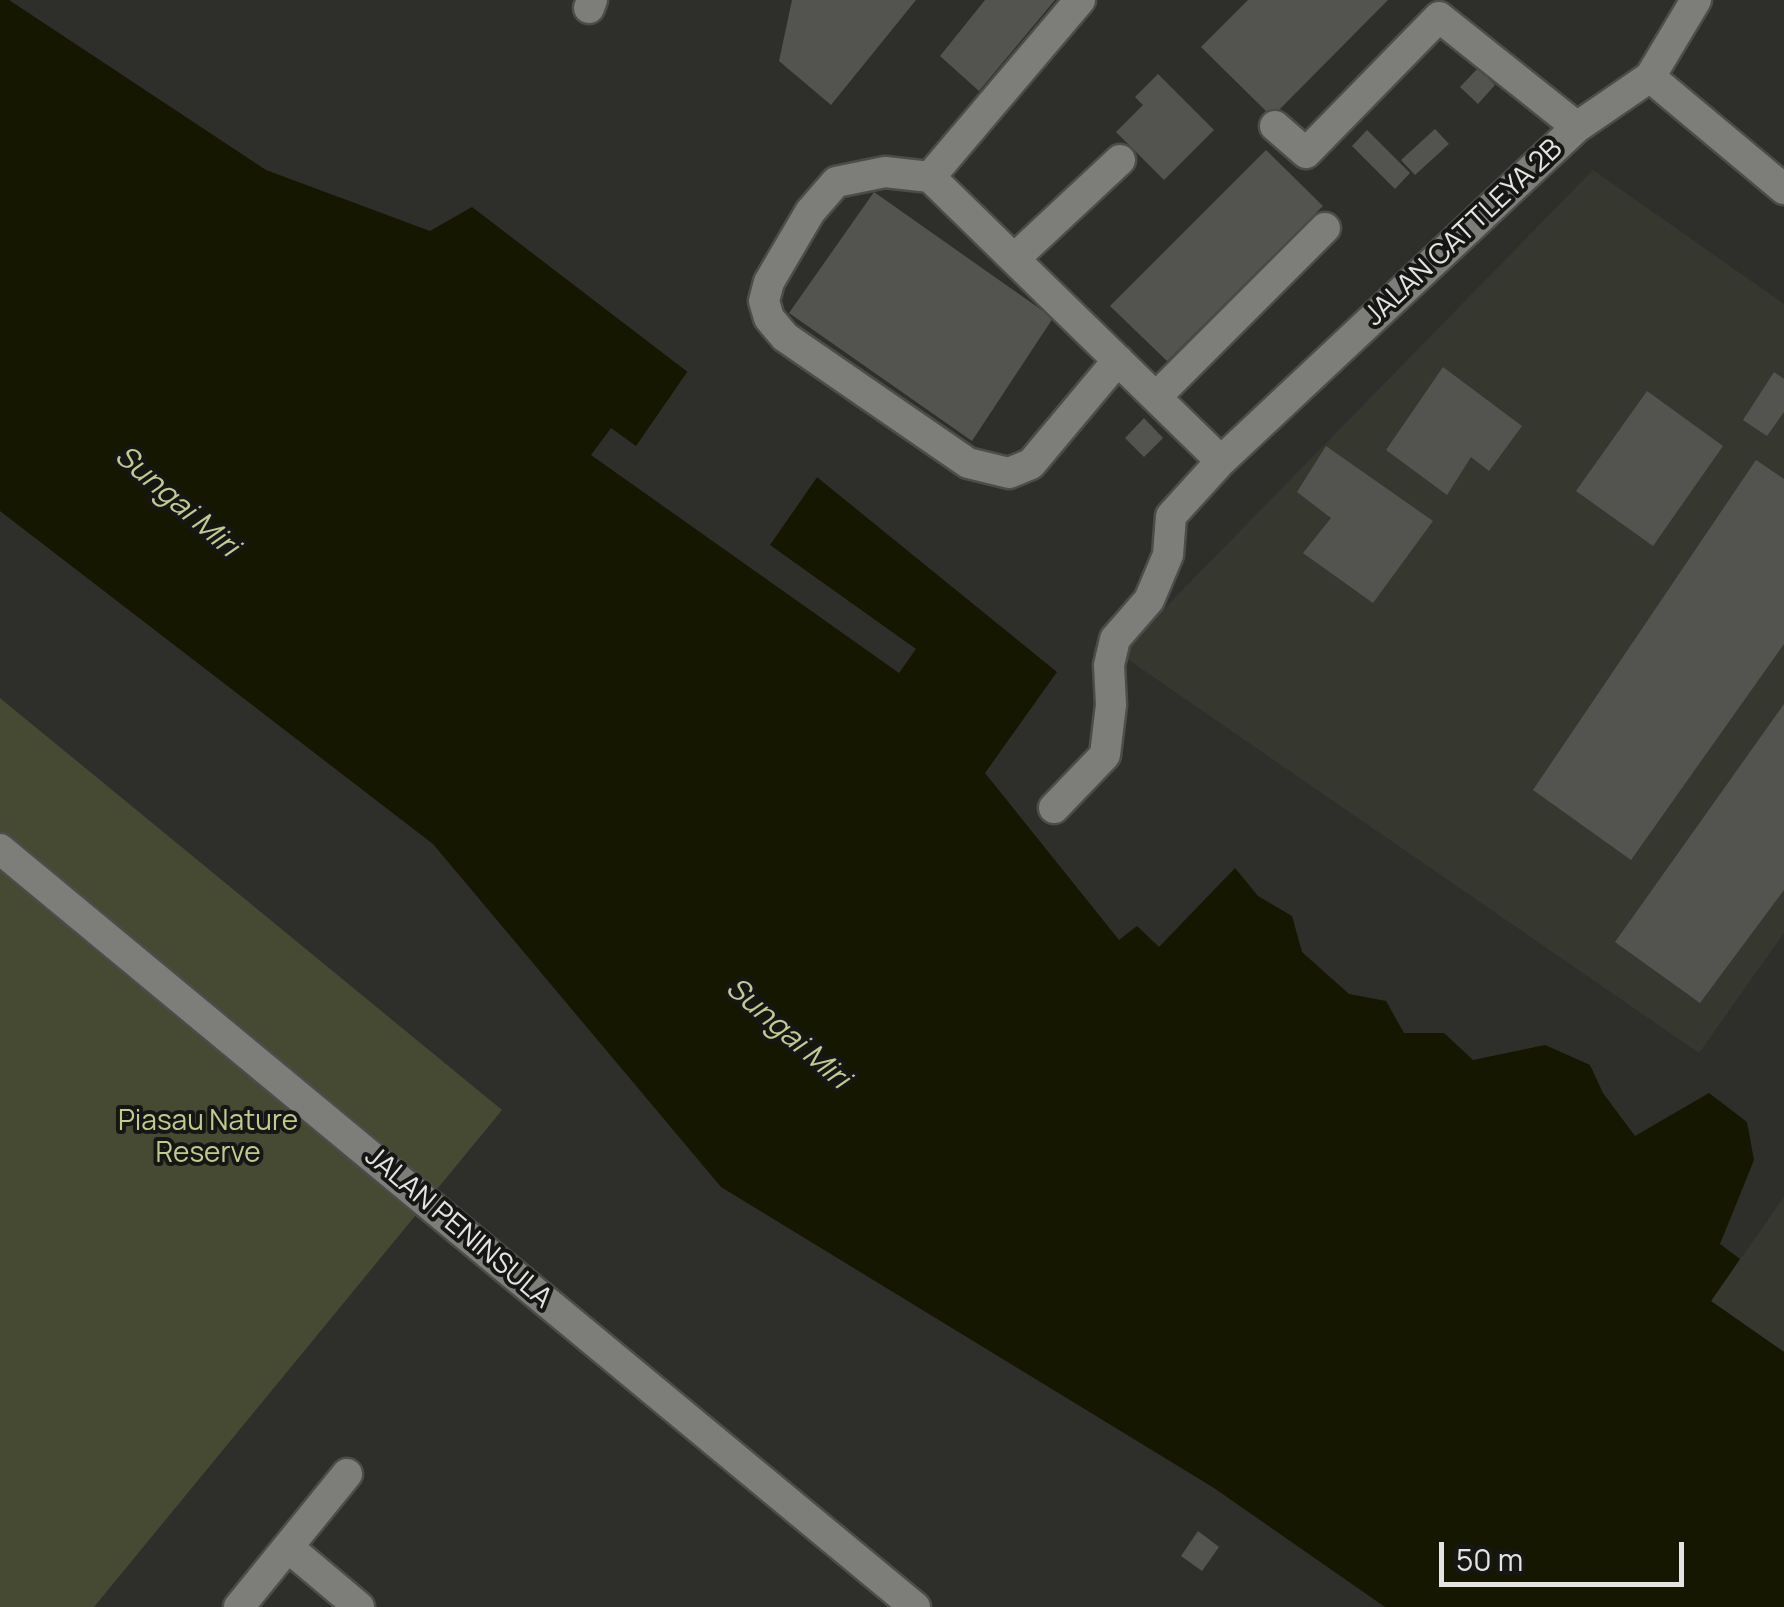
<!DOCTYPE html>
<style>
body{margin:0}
#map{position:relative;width:1784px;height:1607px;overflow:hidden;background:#2e2f2b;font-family:Manrope,sans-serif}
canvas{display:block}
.scale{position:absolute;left:1439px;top:1542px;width:245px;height:45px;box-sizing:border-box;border:5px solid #e4e4e2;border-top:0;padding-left:12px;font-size:30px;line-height:35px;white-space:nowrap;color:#e4e4e2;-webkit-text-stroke:8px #161715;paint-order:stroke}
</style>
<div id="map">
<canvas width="1784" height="1607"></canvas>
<div class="scale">50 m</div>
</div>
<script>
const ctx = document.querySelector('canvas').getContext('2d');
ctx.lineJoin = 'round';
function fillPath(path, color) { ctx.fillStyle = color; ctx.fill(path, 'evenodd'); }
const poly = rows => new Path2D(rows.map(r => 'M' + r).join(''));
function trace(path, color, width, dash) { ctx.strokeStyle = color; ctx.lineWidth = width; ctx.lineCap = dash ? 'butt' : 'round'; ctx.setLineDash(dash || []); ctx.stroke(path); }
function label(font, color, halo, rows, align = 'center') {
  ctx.font = font + ' Manrope,sans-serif'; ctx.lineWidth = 8; ctx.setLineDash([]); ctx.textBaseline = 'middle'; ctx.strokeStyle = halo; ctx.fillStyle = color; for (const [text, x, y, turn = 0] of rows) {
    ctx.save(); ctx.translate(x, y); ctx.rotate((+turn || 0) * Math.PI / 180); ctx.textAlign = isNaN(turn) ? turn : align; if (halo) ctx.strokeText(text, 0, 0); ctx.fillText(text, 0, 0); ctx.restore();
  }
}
fillPath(poly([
 [1593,170,1784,304,1784,933,1699,1053,1120,654],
 [1784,1197,1784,1352,1711,1301]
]), '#36382f');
fillPath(poly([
 [0,698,502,1110,94,1607,0,1607]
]), '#464a32');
fillPath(poly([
 [0,0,9,0,266,170,430,231,472,207,685,370,1057,672,985,773,1119,940,1137,926,1159,947,1235,868,1258,896,1292,916,1302,952,1349,994,1386,1001,1404,1033,1444,1033,1473,1060,1545,1045,1590,1065,1603,1093,1635,1136,1709,1093,1747,1122,1754,1160,1720,1244,1740,1259,1711,1301,1784,1352,1784,1607,1385,1607,1214,1488,721,1187,433,844,0,511]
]), '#151701');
fillPath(poly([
 [690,368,820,473,770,545,916,649,899,673,591,455,611,428,636,446]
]), '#2e2f2b');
fillPath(poly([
 [792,0,916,0,831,105,779,61],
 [985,0,1055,0,979,91,940,56],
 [1248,0,1388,0,1272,117,1201,47],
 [1478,68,1495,85,1478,104,1460,87],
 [1158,74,1214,130,1164,180,1116,132,1143,105,1135,97],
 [1435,129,1449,144,1415,175,1401,160],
 [1367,130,1410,173,1395,189,1352,146],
 [1266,150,1323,206,1167,361,1110,306],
 [874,192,1053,318,972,441,789,313],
 [1443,367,1522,426,1489,471,1471,457,1447,495,1386,450],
 [1774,372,1784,379,1784,412,1767,436,1743,420],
 [1647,391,1723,446,1653,546,1576,491],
 [1144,418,1163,438,1144,457,1125,438],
 [1326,446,1433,521,1373,603,1303,553,1331,518,1297,492],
 [1756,460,1784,479,1784,644,1631,860,1533,790],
 [1784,704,1784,890,1700,1003,1615,942],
 [1198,1531,1219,1547,1202,1571,1181,1556]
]), '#535450');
const minor = poly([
 [1080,0,930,177,1221,461],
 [589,8,592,0],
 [1650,77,1784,189],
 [1275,126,1306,153,1439,17,1577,127],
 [930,177,885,172,836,182,810,212,769,282,764,301,769,318,785,337,968,463,1009,473,1031,464,1118,360],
 [1014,259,1120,160],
 [1156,397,1325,228],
 [1054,808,1105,755,1111,705,1109,665,1115,639,1149,600,1168,555,1171,516,1221,461,1577,127,1650,77,1696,0],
 [0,849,915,1607],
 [289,1548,359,1607],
 [239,1607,347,1474]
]);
trace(minor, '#4c4c4a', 35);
trace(minor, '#7d7e7a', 30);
label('28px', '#e4e4e2', '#161715', [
 ["JALAN CATTLEYA 2B",1464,233,-43],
 ["JALAN PENINSULA",458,1228,40]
]);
label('28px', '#c2ca94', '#161715', [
 ["Piasau Nature",208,1122],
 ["Reserve",208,1154]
]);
label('italic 30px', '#c1ca94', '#161715', [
 ["Sungai Miri",176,502,41],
 ["Sungai Miri",787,1034,41]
]);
</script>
